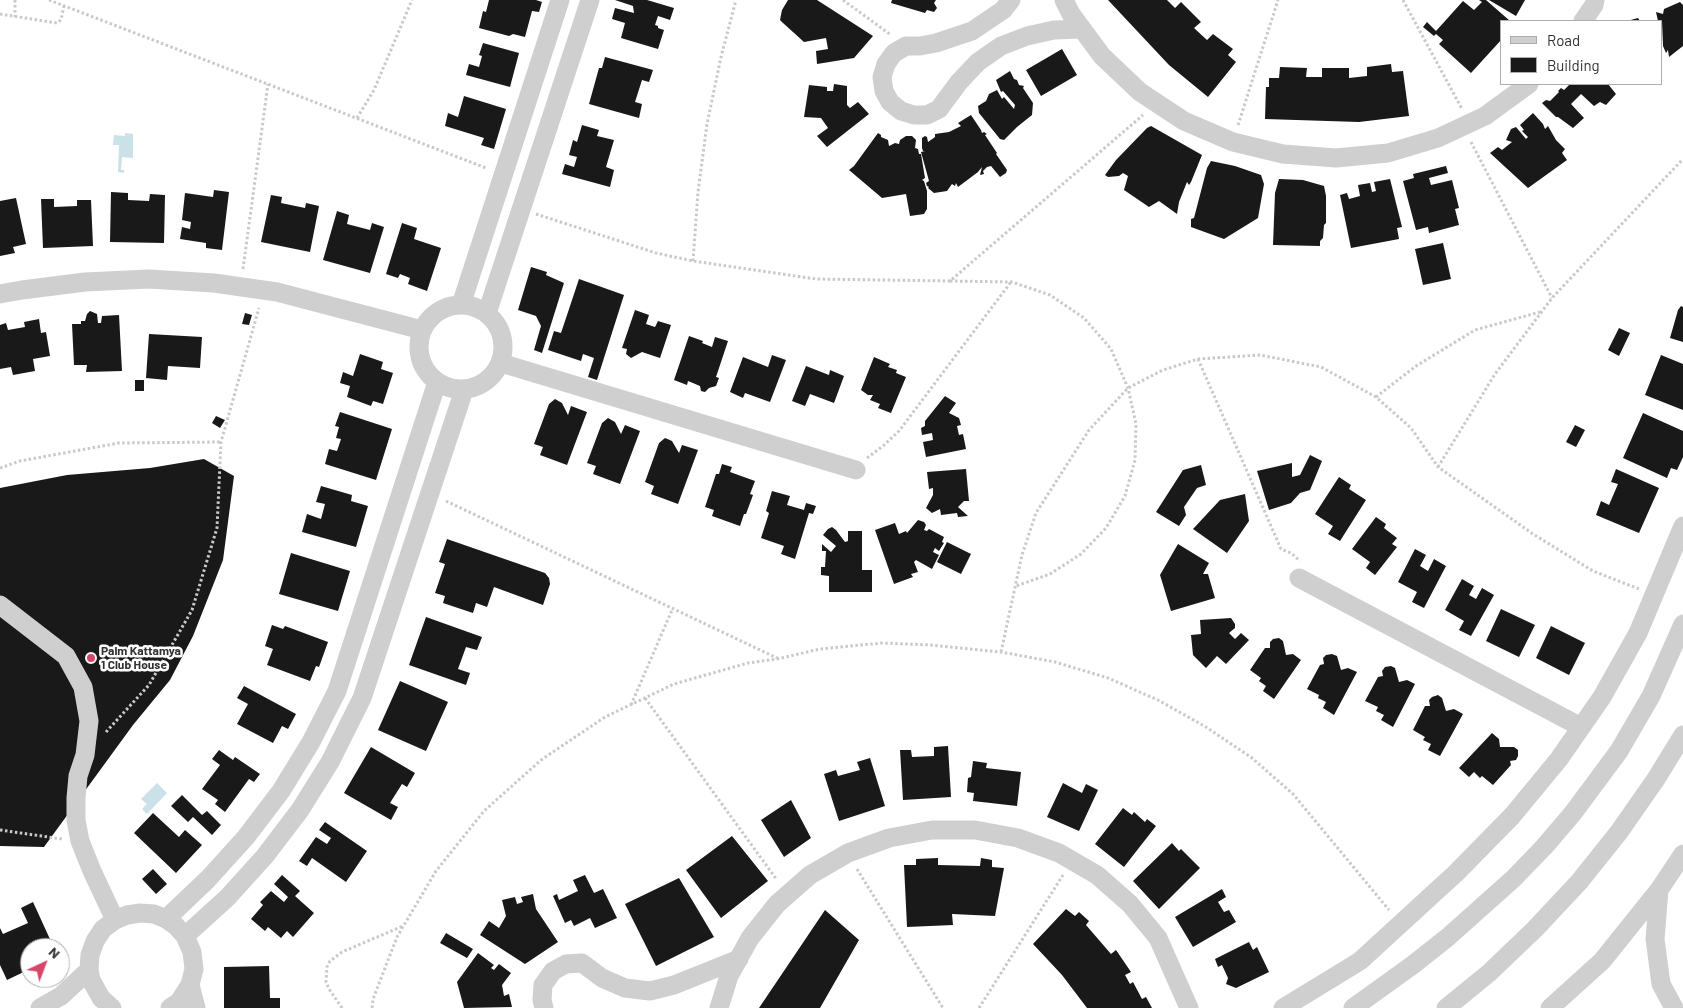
<!DOCTYPE html>
<style>
body{margin:0}
#map{position:relative;width:1683px;height:1008px;overflow:hidden;background:#fff;font-family:Barlow,sans-serif}
canvas{display:block}
.legend{position:absolute;left:1500px;top:20px;width:162px;height:65px;box-sizing:border-box;background:#fff;border:1px solid #adadad;margin:0;padding:6px 9px;list-style:none;font-size:15px;color:#323232}
.legend li{display:flex;align-items:center;gap:10px;height:25px}
.legend b{width:25px;border:1px solid #adadad}
.north{position:absolute;left:20px;top:938px;width:50px;height:50px;box-sizing:border-box;background:#fff;border:1px solid #adadad;border-radius:50%;rotate:43deg;font-size:14px;font-weight:700;line-height:20px;text-align:center;color:#323232}
.north::after{content:'';display:block;margin:auto;width:18px;height:22px;background:#d74669;clip-path:polygon(50% 0,100% 100%,50% 72%,0 100%)}
</style>
<div id="map">
<canvas width="1683" height="1008"></canvas>
<ul class="legend">
<li><b style="height:6px;background:#cfcfcf"></b>Road</li>
<li><b style="height:14px;background:#191919"></b>Building</li>
</ul>
<div class="north">N</div>
</div>
<script>
const ctx = document.querySelector('canvas').getContext('2d');
ctx.lineJoin = 'round';
function fillPath(path, color) { ctx.fillStyle = color; ctx.fill(path, 'evenodd'); }
const poly = rows => new Path2D(rows.map(r => 'M' + r).join(''));
function trace(path, color, width, dash) { ctx.strokeStyle = color; ctx.lineWidth = width; ctx.lineCap = dash ? 'butt' : 'round'; ctx.setLineDash(dash || []); ctx.stroke(path); }
function label(font, color, halo, rows, align = 'center') {
  ctx.font = font + ' Barlow,sans-serif'; ctx.lineWidth = 5; ctx.setLineDash([]); ctx.textBaseline = 'middle'; ctx.strokeStyle = halo; ctx.fillStyle = color; for (const [text, x, y, turn = 0] of rows) {
    ctx.save(); ctx.translate(x, y); ctx.rotate((+turn || 0) * Math.PI / 180); ctx.textAlign = isNaN(turn) ? turn : align; if (halo) ctx.strokeText(text, 0, 0); ctx.fillText(text, 0, 0); ctx.restore();
  }
}
fillPath(poly([
 [125,133,133,134,133,158,122,157,121,170,124,170,124,173,118,172,119,145,113,145,114,135,125,136],
 [157,783,167,793,147,814,142,809,147,804,141,799]
]), '#cae1e7');
fillPath(poly([
 [489,0,536,0,542,2,539,12,532,11,525,37,513,34,509,36,479,28,483,11,486,12],
 [615,0,647,0,674,8,670,20,658,16,655,25,658,26,658,28,664,30,658,49,621,38,625,23,612,19,615,8,634,13,633,6],
 [788,0,817,0,873,36,854,58,817,64,816,51,828,49,826,38,804,42,783,23,780,20,782,10],
 [892,0,936,0,934,3,937,8,934,12,927,10,925,13,891,3],
 [1108,0,1167,0,1175,8,1181,2,1201,22,1194,28,1207,40,1213,34,1233,49,1228,55,1236,62,1208,97,1169,65],
 [1479,0,1486,0,1510,21,1502,21,1502,39,1471,73,1439,44,1443,40,1436,34,1434,36,1423,27,1427,22,1436,31,1463,1,1474,10,1482,2],
 [1489,0,1525,0,1516,16],
 [1680,2,1683,5,1683,46,1669,57,1668,50,1666,53,1663,46,1662,21,1658,21,1656,12,1663,14,1664,9],
 [1638,18,1640,21,1627,21],
 [483,43,519,53,510,87,466,75,469,64,479,67,482,56,479,55],
 [1062,49,1077,75,1041,96,1026,70],
 [605,57,653,70,649,82,642,80,635,102,642,104,639,118,589,104,599,68,602,68],
 [1391,64,1392,72,1403,71,1409,116,1359,122,1265,119,1266,87,1269,87,1269,78,1279,78,1280,67,1307,68,1306,77,1322,77,1322,68,1349,68,1349,78,1367,76,1367,67],
 [1010,71,1014,79,1017,80,1019,85,1024,86,1023,88,1033,103,1032,115,1017,127,1004,140,1000,139,979,113,978,106,986,101,989,94,997,90,1002,99,1004,97,1014,109,1015,105,1003,91,1001,92,996,80],
 [834,84,847,86,847,105,850,108,858,102,869,114,827,147,817,136,828,128,821,118,804,117,809,85,827,87,827,91,833,91],
 [1570,84,1608,84,1616,94,1606,105,1600,102,1594,106,1581,94,1571,104,1584,118,1573,128,1558,117,1556,117,1542,103,1546,100,1550,101,1559,92,1558,91,1561,88,1564,90],
 [464,96,506,109,494,149,481,145,484,138,445,126,448,113,458,117],
 [1533,113,1543,124,1545,129,1548,126,1556,140,1565,149,1562,153,1567,160,1528,188,1490,153,1498,147,1502,150,1512,142,1506,140,1511,129,1516,127,1526,139,1528,137,1522,131,1524,130,1520,125],
 [971,115,981,130,982,133,984,132,987,134,985,135,997,153,996,154,1007,170,1006,173,1000,177,991,166,987,167,983,171,984,174,980,175,982,167,978,172,958,187,956,183,955,186,952,184,947,191,934,193,928,188,929,187,927,186,926,183,929,181,921,152,925,151,923,151,922,148,922,138,925,136,927,137,928,142,935,137,935,134,949,132,961,126,958,123],
 [582,125,599,130,597,136,614,140,606,167,614,170,610,187,562,174,565,164,574,167,577,157,569,155,573,140,577,142],
 [1151,126,1202,155,1191,182,1189,185,1187,182,1179,202,1177,214,1159,201,1149,207,1124,190,1128,176,1123,173,1119,176,1108,177,1105,175,1116,160,1147,128],
 [878,133,881,135,881,137,888,140,889,146,895,143,899,144,900,140,906,136,912,136,916,140,915,148,918,149,919,154,921,154,925,178,922,180,924,181,927,191,927,209,924,214,910,216,906,194,882,198,849,170,854,166],
 [1211,161,1235,166,1261,175,1264,184,1258,218,1224,239,1191,227,1191,219,1194,218,1207,168],
 [1446,166,1448,173,1429,178,1431,185,1452,180,1459,208,1455,209,1459,225,1429,233,1428,227,1416,230,1403,181,1414,178,1413,174],
 [1279,179,1303,180,1324,186,1326,196,1326,223,1324,225,1323,238,1320,241,1320,246,1273,245,1275,193],
 [1390,179,1402,227,1397,228,1399,239,1351,248,1340,195,1347,193,1349,199,1360,196,1358,185,1370,183,1372,192,1376,191,1374,182],
 [214,190,229,192,222,250,206,248,206,243,180,239,182,227,190,229,191,222,182,220,185,193,213,197],
 [111,192,128,193,128,200,149,201,150,194,165,195,164,243,110,242],
 [271,195,282,197,281,203,305,208,306,203,319,206,310,252,261,242],
 [16,198,26,244,13,247,15,253,0,256,0,201],
 [41,199,54,199,54,207,77,206,77,200,91,200,93,246,43,248],
 [337,211,349,215,347,224,370,230,372,223,384,227,370,273,323,260],
 [402,223,417,228,414,239,441,248,427,291,408,284,410,278,400,274,398,278,386,274],
 [1443,243,1451,279,1423,285,1415,249],
 [531,267,547,272,546,275,564,283,542,353,534,350,541,326,536,316,518,310],
 [579,279,624,295,597,380,588,377,594,358,583,354,581,361,548,350,554,331,561,333],
 [1681,306,1683,307,1683,342,1670,338,1678,310],
 [635,310,649,315,646,324,655,327,658,321,671,325,660,358,642,352,631,358,626,354,627,349,622,348],
 [90,311,97,314,98,323,101,323,102,316,119,315,122,371,86,372,87,365,74,365,72,324,81,324,81,321,85,321,87,314],
 [245,313,252,315,249,325,242,324],
 [39,319,41,333,46,332,50,356,33,359,35,371,13,375,11,367,0,369,0,325,6,323,8,330,25,327,24,322],
 [1619,328,1630,333,1619,356,1608,350],
 [149,334,202,337,200,368,168,366,167,380,146,378],
 [689,336,703,341,702,343,712,347,715,337,728,341,716,377,719,378,716,386,709,388,705,392,701,391,700,386,688,381,687,385,674,380],
 [360,354,383,362,381,369,393,373,383,404,373,401,371,406,347,397,350,386,340,383,343,372,353,376],
 [772,355,786,360,770,402,745,393,743,398,730,392,743,357,768,367],
 [1661,355,1683,364,1683,410,1645,395],
 [874,357,890,364,888,367,897,370,896,373,906,377,891,413,878,408,880,404,870,400,873,395,868,395,861,390],
 [806,366,829,375,830,370,844,376,834,403,810,394,805,406,792,401],
 [135,380,144,380,144,391,135,391],
 [945,396,956,403,949,413,959,418,961,425,957,426,959,435,963,434,966,449,926,457,923,442,933,440,932,433,922,435,921,428,925,426,925,421],
 [555,399,562,403,568,415,571,406,587,412,567,465,540,455,543,447,534,444,549,404],
 [340,412,392,429,376,480,325,464,329,449,337,451,341,439,336,438,339,427,335,426],
 [1643,413,1683,431,1683,457,1677,470,1671,468,1667,478,1623,458],
 [216,416,225,420,220,428,212,423],
 [608,418,615,422,621,434,625,425,640,431,620,484,593,474,596,466,587,463,602,423],
 [1575,425,1585,430,1576,447,1566,442],
 [665,438,672,441,679,453,682,445,698,450,678,504,651,494,654,486,645,482,659,443],
 [1310,455,1322,461,1310,490,1300,493,1291,503,1269,510,1257,471,1292,463,1292,477,1300,475],
 [204,459,234,476,223,560,193,636,170,680,133,725,44,847,0,846,0,488,67,475,150,468],
 [722,464,732,467,730,472,755,481,750,494,753,495,746,514,744,514,740,526,712,516,714,510,705,507,716,474,719,474],
 [1201,465,1206,485,1197,488,1184,507,1186,515,1179,526,1156,512,1183,470],
 [966,469,969,501,964,501,958,507,968,516,958,517,957,513,941,515,940,509,932,513,926,508,933,495,933,488,929,489,927,472],
 [1616,469,1659,488,1639,533,1596,515,1601,501,1609,505,1618,484,1611,482],
 [1339,477,1351,485,1349,489,1366,500,1340,541,1328,534,1333,526,1315,514],
 [321,486,352,495,351,501,368,506,356,547,302,532,307,514,321,519,325,504,316,502],
 [772,491,790,496,787,505,804,510,806,503,816,506,813,514,809,513,795,559,781,554,784,546,761,538,769,513,766,511],
 [1245,494,1249,521,1227,553,1193,529,1220,500],
 [1376,517,1386,524,1384,528,1397,538,1392,544,1397,547,1375,575,1366,568,1370,562,1352,549],
 [918,520,924,522,926,525,924,530,927,531,929,529,944,537,942,542,944,543,939,551,935,548,933,552,939,555,932,569,916,560,914,562,918,572,911,574,913,577,894,584,875,530,895,523,899,534,906,531,907,533],
 [832,527,836,530,845,542,848,541,848,531,862,531,862,570,872,570,872,592,829,592,829,576,821,575,821,567,825,567,826,551,822,551,822,544,831,552,836,546,823,535,828,529],
 [447,539,545,573,549,578,550,584,543,605,494,587,487,607,476,603,473,613,443,603,445,596,435,593,445,564,439,562],
 [947,542,971,554,961,574,937,562],
 [1178,544,1209,563,1203,574,1208,574,1215,598,1171,611,1160,575],
 [1415,549,1426,555,1420,566,1428,571,1434,559,1446,566,1424,608,1412,602,1417,592,1398,582],
 [291,553,350,571,338,611,279,594],
 [1462,579,1474,586,1469,595,1476,599,1482,588,1494,595,1471,636,1459,630,1464,621,1445,610],
 [1501,609,1535,625,1519,657,1486,641],
 [426,617,482,637,477,650,466,647,458,669,470,673,466,685,409,665],
 [1231,618,1235,624,1235,628,1229,633,1235,639,1241,633,1249,640,1226,664,1217,656,1206,668,1193,655,1191,635,1201,634,1200,620],
 [272,625,283,629,285,626,328,642,319,667,316,666,310,681,267,665,273,649,265,646],
 [1551,626,1585,643,1569,675,1536,658],
 [1279,638,1283,641,1286,655,1293,654,1301,660,1274,699,1263,691,1266,686,1259,681,1261,678,1250,670,1265,648,1270,648,1270,642,1273,639],
 [1332,654,1337,656,1341,670,1348,668,1357,672,1334,715,1323,708,1326,702,1318,698,1319,695,1307,689,1320,665,1324,664,1323,658,1326,655],
 [1391,666,1395,668,1399,682,1407,680,1415,684,1393,727,1381,720,1384,715,1376,711,1378,707,1365,701,1378,677,1383,676,1382,671,1385,667],
 [400,681,448,702,426,751,378,730],
 [244,686,296,714,288,729,282,726,273,743,237,724,248,704,237,698],
 [1438,695,1442,698,1446,711,1454,709,1463,714,1440,756,1428,750,1431,744,1423,740,1425,737,1413,730,1425,706,1430,706,1429,700,1432,697],
 [1492,733,1499,739,1500,747,1514,747,1518,750,1518,756,1516,760,1510,761,1511,765,1493,785,1482,776,1480,778,1474,772,1469,777,1459,768],
 [948,746,951,797,903,800,900,750,911,750,912,757,934,756,934,747],
 [371,747,415,773,407,787,402,784,390,803,398,807,391,820,344,793],
 [219,750,233,760,235,757,260,774,254,782,249,779,225,812,215,804,218,800,202,789,220,765,212,759],
 [870,758,885,806,839,821,824,774,836,770,838,776,860,770,857,762],
 [973,761,987,763,986,768,1021,772,1017,806,973,801,974,793,967,792,968,778,971,777],
 [1063,783,1082,793,1086,784,1098,790,1079,831,1047,817],
 [182,795,202,815,207,811,221,825,212,835,193,817,188,822,171,806],
 [791,800,811,838,784,857,761,820],
 [1123,808,1132,815,1134,812,1145,822,1147,819,1156,826,1124,867,1095,844],
 [153,813,179,837,185,830,202,845,176,873,134,833],
 [325,822,367,851,346,882,312,858,307,866,299,861,316,837,327,844,331,838,319,830],
 [732,836,768,881,721,918,686,870],
 [1172,843,1179,851,1181,849,1200,868,1159,909,1133,881],
 [938,858,938,865,980,866,981,858,992,860,992,867,1004,868,995,916,952,914,953,925,907,927,904,865,916,865,916,859],
 [153,869,167,884,156,894,142,879],
 [282,875,300,891,295,896,314,913,293,937,287,931,281,938,268,927,265,931,251,919,263,905,260,902,271,891,284,902,288,897,274,884],
 [585,875,594,893,603,889,617,918,595,928,590,918,574,926,571,920,565,923,553,896,557,894,559,900,578,891,573,880],
 [679,878,714,937,656,966,625,904],
 [1222,889,1226,897,1218,902,1224,912,1229,910,1236,922,1193,947,1175,917],
 [533,894,536,909,558,942,525,964,480,935,489,921,499,928,506,916,502,900,515,897,517,904,523,902,521,897],
 [33,902,54,948,30,948,30,969,7,980,0,965,0,928,3,934,28,923,21,908],
 [1066,909,1075,916,1079,912,1089,921,1086,925,1111,954,1116,950,1131,972,1125,975,1130,984,1133,982,1142,999,1146,997,1152,1008,1087,1008,1062,975,1033,944],
 [825,910,859,940,820,1008,759,1008],
 [446,933,473,949,467,958,440,943],
 [1249,942,1253,950,1257,947,1269,972,1236,988,1226,984,1228,978,1222,965,1218,967,1215,959],
 [478,953,494,965,491,968,494,970,499,964,511,973,502,985,504,996,509,994,512,1007,464,1008,457,982],
 [269,966,270,998,280,998,280,1008,224,1008,224,967]
]), '#191919');
trace(poly([
 [15,0,15,17],
 [49,0,486,168],
 [843,0,891,35],
 [1403,0,1462,109],
 [0,14,57,23,61,20,64,6],
 [357,118,374,90,412,0],
 [1238,125,1278,0],
 [1471,142,1552,298],
 [536,214,656,253,693,261,816,279,950,281,1143,115],
 [693,261,698,192,707,124,721,57,736,0],
 [243,269,268,84],
 [950,281,1012,282,1050,295,1084,318,1111,349,1128,388,1136,424,1135,460,1125,496,1106,528,1081,554,1050,574,1016,586],
 [1198,359,1281,549,1291,553,1300,561],
 [1376,397,1416,366,1475,330,1540,312],
 [867,458,883,446,899,431,1011,282],
 [1438,467,1495,374,1552,298,1683,159],
 [0,468,20,461,119,443,221,442],
 [446,501,777,658],
 [1001,652,1022,555,1036,513,1089,430,1128,388,1163,370,1198,359,1260,355,1321,367,1376,397,1411,428,1438,467,1533,534,1593,571,1639,589],
 [645,698,777,880],
 [631,705,672,610],
 [106,732,149,685,192,610,217,528,221,442,259,308],
 [0,830,62,839],
 [857,869,943,1008],
 [342,1008,329,989,326,982,327,967,330,961,342,952,403,926],
 [372,1008,373,999,397,937,436,871,484,811,541,760,605,717,674,684,748,663,777,659,820,649,882,643,931,645,1001,652,1055,662,1108,678,1158,700,1206,727,1252,758,1293,794,1389,910],
 [979,1008,1063,875]
]), '#c9c9c9', 3, [2.5, 2.5]);
trace(poly([
 [1011,0,1003,10,972,31,936,43,920,46,906,46,894,53,886,64,882,77,884,91,890,102,901,111,914,115,927,115,939,109,959,82,978,62,1001,46,1027,36,1054,30,1082,29],
 [1064,0,1071,14,1102,56,1140,92,1184,121,1233,142,1283,154,1336,158,1388,153,1438,138,1485,116,1529,84],
 [1583,21,1594,5,1595,0],
 [0,294,22,290,85,282,149,279,214,283,277,292,422,330],
 '419 347a42 42 0 1 1 84 0a42 42 0 1 1-84 0Z',
 [461,305,560,0],
 [487,313,590,0],
 [501,363,856,470],
 [1299,578,1581,727],
 [0,605,66,656,83,687,89,721,85,755,78,776,76,798,76,820,80,841,92,871,115,920],
 [1659,890,1655,939,1661,984,1674,1008],
 [166,919,208,879,246,837,281,791,311,742,337,691,437,382],
 [185,936,227,898,265,856,300,810,330,762,362,698,464,390],
 [190,985,196,1008],
 [40,1008,61,996,89,970],
 [112,1008,101,998,91,980,89,970,90,955,95,941,103,929,115,920,127,915,140,913,154,914,166,919,176,926,185,936,192,952,194,969,190,985,179,1002,170,1008],
 [544,1008,542,1000,543,985,553,971,566,964,582,963,602,978,625,988,650,991,674,985,739,959],
 [719,1008,729,976,750,938,777,904,810,875,848,853,889,838,932,830,975,830,1018,838,1059,853,1097,875,1130,904,1158,938,1189,1008],
 [1283,1008,1360,961,1456,873,1512,816,1559,759,1602,697,1638,633,1683,526],
 [1353,1008,1414,964,1448,937,1513,879,1544,847,1573,813,1619,751,1651,696,1683,624],
 [1446,1008,1489,973,1535,929,1579,882,1619,832,1656,779,1683,735],
 [1550,1008,1602,961,1659,890,1683,854]
]), '#cfcfcf', 19);
for (const [x, y, r, color] of [
 [91,658,5,"#d74669"]
]) { const dot = new Path2D(); dot.arc(x, y, r, 0, 2 * Math.PI); ctx.fillStyle = color; ctx.fill(dot); trace(dot, '#fff', 2); }
label('bold 12px', '#323232', '#fff', [
 ["Palm Kattamya",101,651],
 ["1 Club House",101,665]
], 'left');
</script>
